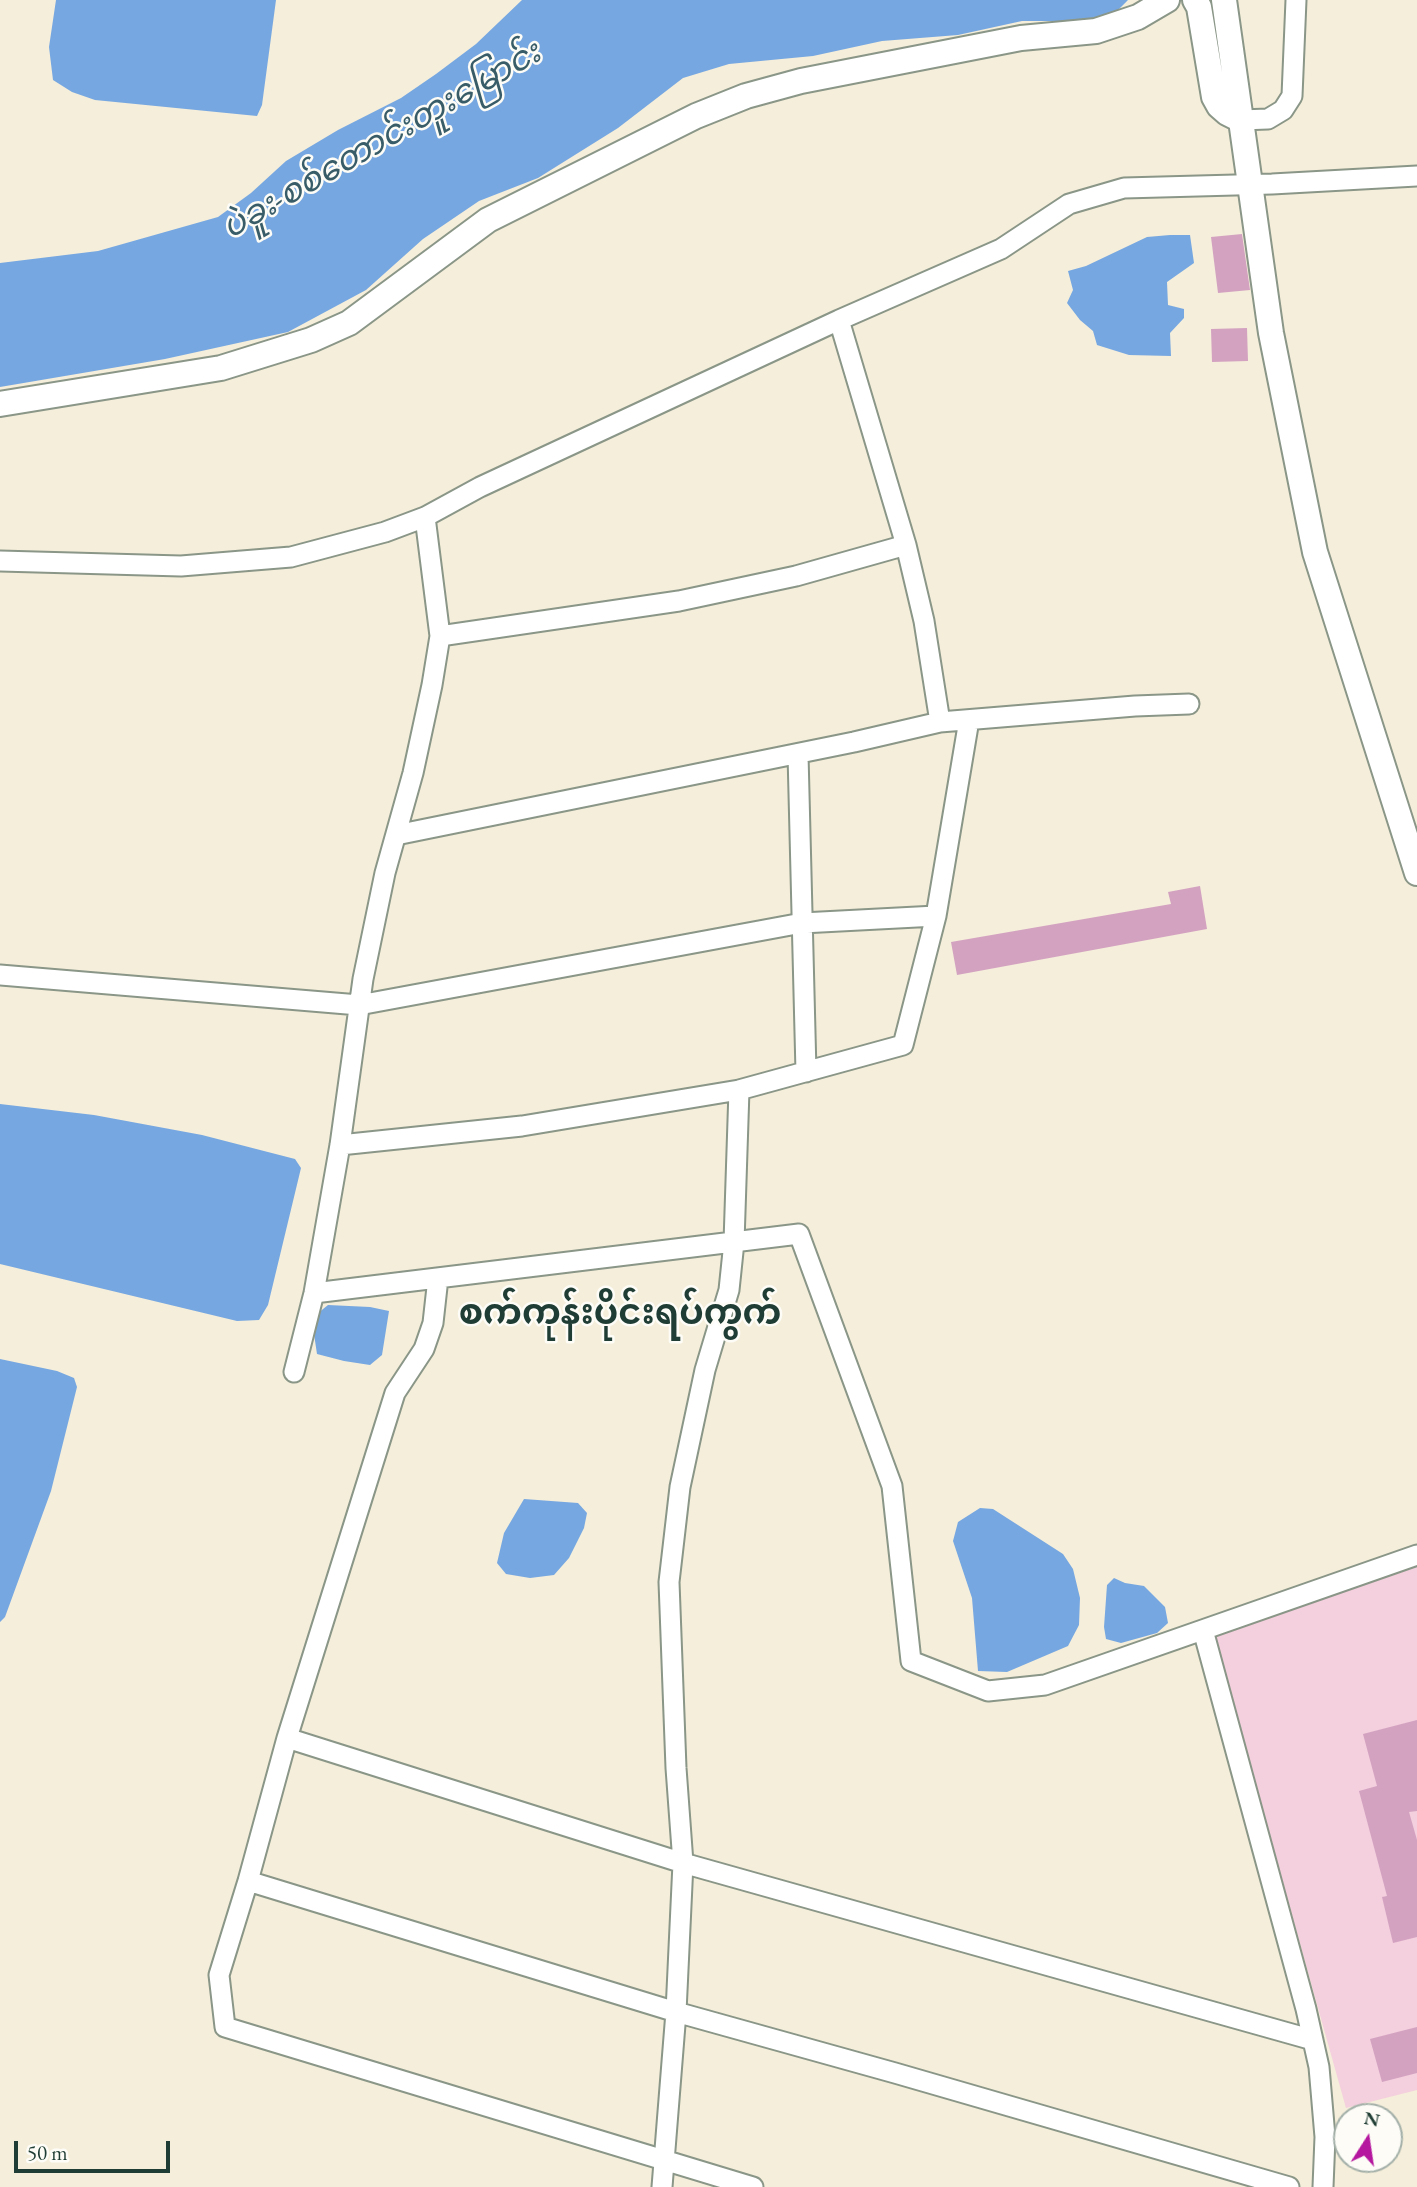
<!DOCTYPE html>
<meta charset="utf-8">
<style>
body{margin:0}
#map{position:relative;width:1417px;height:2187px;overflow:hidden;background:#f5eeda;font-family:"EB Garamond",serif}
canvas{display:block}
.north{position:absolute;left:1333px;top:2103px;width:70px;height:70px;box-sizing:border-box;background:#fdfcf7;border:2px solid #a4b0a9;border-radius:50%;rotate:12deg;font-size:19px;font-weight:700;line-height:28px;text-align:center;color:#1f3d34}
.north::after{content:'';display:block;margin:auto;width:24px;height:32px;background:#b5179e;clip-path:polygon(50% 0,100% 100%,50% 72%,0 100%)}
.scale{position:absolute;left:14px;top:2141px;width:156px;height:32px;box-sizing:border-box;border:4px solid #1f3d34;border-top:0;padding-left:9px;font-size:21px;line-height:24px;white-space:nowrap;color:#1f3d34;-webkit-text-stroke:5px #fdfcf7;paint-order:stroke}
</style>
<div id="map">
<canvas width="1417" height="2187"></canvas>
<div class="north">N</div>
<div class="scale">50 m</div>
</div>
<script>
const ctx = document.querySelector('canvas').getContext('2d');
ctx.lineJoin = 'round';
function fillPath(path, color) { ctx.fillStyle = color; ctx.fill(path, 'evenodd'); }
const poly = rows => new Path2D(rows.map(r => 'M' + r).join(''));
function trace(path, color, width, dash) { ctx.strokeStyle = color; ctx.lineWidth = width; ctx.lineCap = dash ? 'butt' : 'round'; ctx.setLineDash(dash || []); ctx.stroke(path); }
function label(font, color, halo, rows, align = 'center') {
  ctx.font = font + ' "EB Garamond","Noto Sans Myanmar",serif'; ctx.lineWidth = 5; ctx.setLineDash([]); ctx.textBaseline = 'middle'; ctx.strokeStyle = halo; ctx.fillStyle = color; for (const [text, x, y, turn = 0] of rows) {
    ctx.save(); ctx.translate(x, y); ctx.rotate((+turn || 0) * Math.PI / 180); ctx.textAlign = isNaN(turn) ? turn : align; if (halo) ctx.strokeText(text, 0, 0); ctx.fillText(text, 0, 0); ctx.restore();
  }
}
fillPath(poly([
 [1417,1565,1417,2090,1346,2108,1214,1636]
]), '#f4cfdd');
fillPath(poly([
 [56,0,276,0,262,105,257,116,95,100,72,92,53,80,49,47],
 [522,0,1128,0,1116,12,1080,21,1022,21,958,35,882,41,813,56,729,64,683,78,618,128,538,178,479,201,423,239,366,290,288,332,165,359,0,387,0,263,98,251,218,217,251,193,286,161,338,130,401,98,436,74,476,44],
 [1170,235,1190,235,1194,263,1167,282,1168,305,1184,309,1184,318,1170,333,1171,356,1129,355,1097,345,1093,331,1080,320,1067,303,1073,290,1068,271,1086,266,1147,237],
 [0,1104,94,1115,202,1135,295,1159,301,1168,268,1305,259,1320,237,1321,0,1264],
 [328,1305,370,1307,389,1311,382,1355,370,1365,344,1361,317,1354,314,1334,317,1314],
 [0,1359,57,1371,74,1378,77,1387,51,1491,5,1617,0,1622],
 [524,1499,578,1503,587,1513,584,1528,569,1558,554,1575,530,1578,506,1574,497,1563,504,1533],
 [980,1508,993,1509,1063,1554,1073,1569,1080,1598,1079,1625,1068,1646,1007,1672,978,1671,972,1598,953,1541,958,1522],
 [1114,1578,1125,1583,1144,1586,1165,1607,1168,1623,1157,1633,1121,1643,1106,1639,1104,1627,1107,1585]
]), '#76a7e1');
fillPath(poly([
 [1242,234,1250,290,1218,293,1211,237],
 [1247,328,1248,361,1212,362,1211,329],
 [1200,886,1207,929,957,975,951,942,1171,904,1168,892],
 [1417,1720,1417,1811,1409,1812,1417,1840,1417,1937,1393,1943,1382,1897,1387,1896,1359,1791,1377,1786,1363,1734],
 [1417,2027,1417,2073,1382,2082,1370,2039]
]), '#d3a2c1');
const minor = poly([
 [1241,120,1268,119,1283,110,1292,96,1296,0],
 [839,320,906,545,924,621,940,722],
 [0,561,181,566,291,557,385,532,425,517,480,487,839,320,1001,249,1069,204,1124,188,1272,184,1417,176],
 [440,636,679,601,796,576,906,545],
 [798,754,806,1072],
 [396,835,854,742,940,722,1135,706,1189,704],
 [0,975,359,1005,802,923,936,916],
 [340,1145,522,1126,739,1090,903,1045,936,916,969,720],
 [438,1278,433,1323,424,1349,395,1393,287,1738,248,1881,219,1975,225,2027,753,2187],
 [314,1293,799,1234,892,1486,911,1661,988,1691,1045,1685,1417,1555],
 [294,1372,314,1293,340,1145,363,979,385,873,413,773,432,685,440,636,425,517],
 [1203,1630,1306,2009,1319,2067,1325,2137,1323,2187],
 [287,1738,683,1863,1313,2040],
 [248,1881,676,2012,895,2073,1289,2187],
 [662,2187,676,2012,683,1863,676,1768,669,1582,680,1487,705,1370,729,1290,734,1242,739,1090]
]);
const tertiary = poly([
 [1195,0,1199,7,1214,97,1219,106,1227,113,1241,120],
 [1224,0,1271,333,1315,552,1417,873],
 [0,404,221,368,311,340,349,323,488,220,696,116,746,96,801,81,1021,38,1096,31,1138,17,1167,0]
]);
trace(minor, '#8a9687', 23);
trace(tertiary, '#8a9687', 28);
trace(minor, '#fff', 19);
trace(tertiary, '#fff', 24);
label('italic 33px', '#395d68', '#fdfcf7', [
 ["ပဲခူး-စစ်တောင်းတူးမြောင်း",382,141,-30]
]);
label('bold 35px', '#1f3d34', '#fdfcf7', [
 ["စက်ကုန်းပိုင်းရပ်ကွက်",620,1314]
]);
</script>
